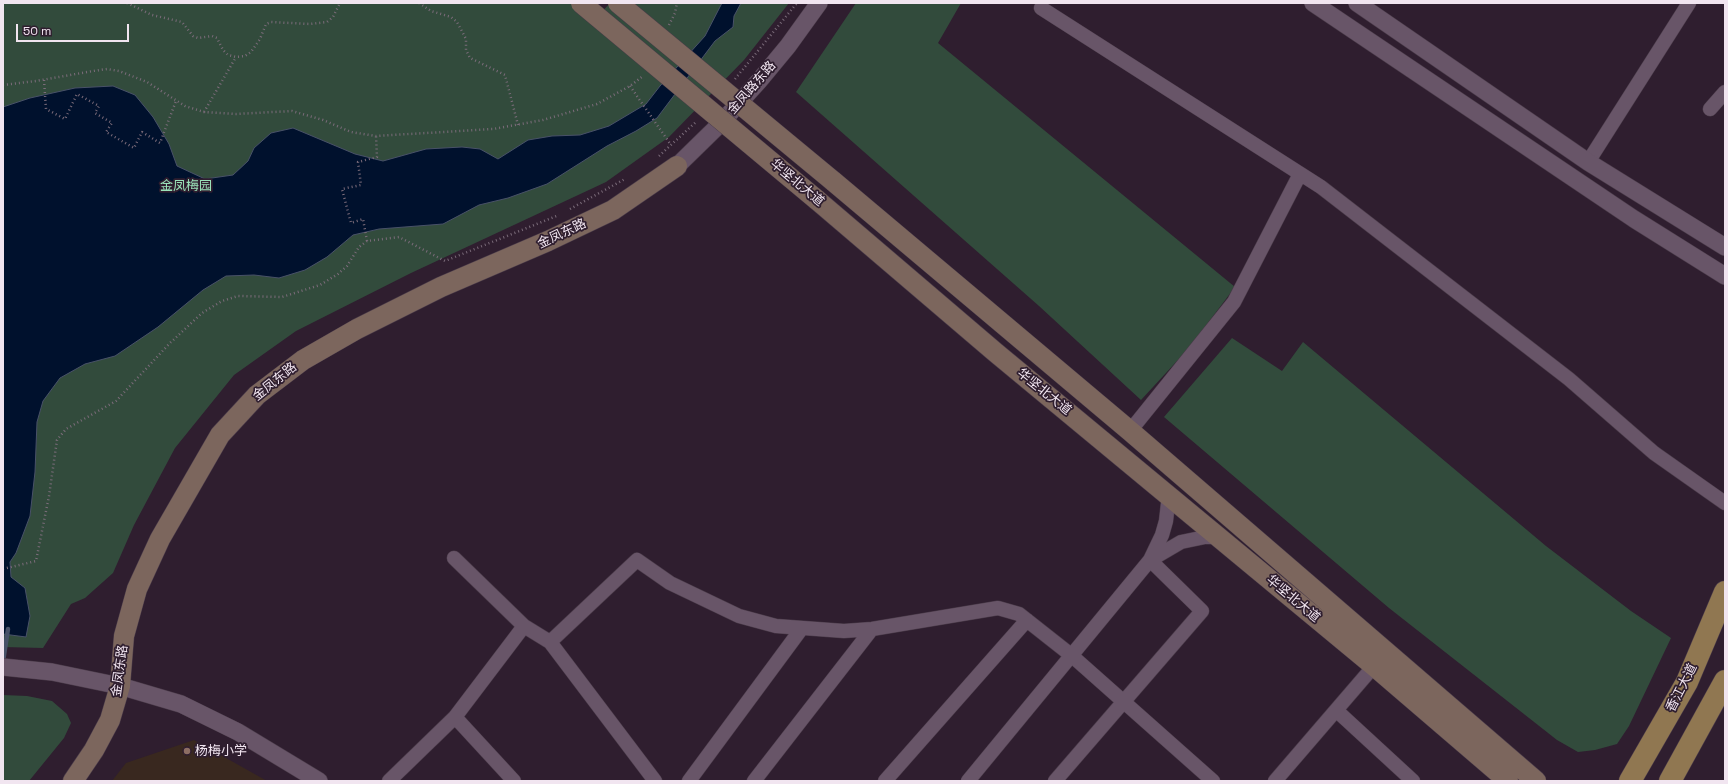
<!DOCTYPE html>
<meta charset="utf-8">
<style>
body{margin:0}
#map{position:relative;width:1728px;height:784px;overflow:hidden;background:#2f1e2f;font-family:"Space Grotesk",sans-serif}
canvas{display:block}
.frame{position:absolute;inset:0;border:4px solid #f1e5f0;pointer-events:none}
.scale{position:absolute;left:16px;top:24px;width:113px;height:18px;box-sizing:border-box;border:2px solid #f1e5f0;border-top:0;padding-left:5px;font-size:12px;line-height:14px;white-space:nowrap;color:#f1e5f0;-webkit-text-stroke:3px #2f1e2f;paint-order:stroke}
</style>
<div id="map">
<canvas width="1728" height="784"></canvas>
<div class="frame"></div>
<div class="scale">50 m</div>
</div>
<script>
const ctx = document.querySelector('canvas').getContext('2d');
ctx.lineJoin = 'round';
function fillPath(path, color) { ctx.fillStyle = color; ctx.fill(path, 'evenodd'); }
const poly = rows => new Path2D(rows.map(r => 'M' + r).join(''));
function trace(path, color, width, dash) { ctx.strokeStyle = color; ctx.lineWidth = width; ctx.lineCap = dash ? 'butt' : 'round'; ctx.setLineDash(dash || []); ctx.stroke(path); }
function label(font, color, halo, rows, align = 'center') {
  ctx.font = font + ' "Space Grotesk","Noto Sans SC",sans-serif'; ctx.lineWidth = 3.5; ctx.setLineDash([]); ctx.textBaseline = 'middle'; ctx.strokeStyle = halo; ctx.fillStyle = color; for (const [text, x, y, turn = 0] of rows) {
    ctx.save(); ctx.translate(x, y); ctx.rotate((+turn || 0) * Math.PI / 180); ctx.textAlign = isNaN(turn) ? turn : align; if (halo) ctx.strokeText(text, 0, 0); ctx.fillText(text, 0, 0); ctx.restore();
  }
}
fillPath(poly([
 [194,740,267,781,112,781,126,763]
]), '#39281f');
fillPath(poly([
 [3,3,570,3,598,16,610,3,789,3,744,60,669,137,606,182,411,273,296,331,234,375,175,448,134,525,113,573,85,598,71,604,43,648,3,647],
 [856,3,961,3,938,43,1235,287,1189,348,1141,400,1039,306,796,92],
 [1232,338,1282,371,1303,342,1546,546,1631,611,1671,638,1629,726,1617,744,1595,750,1578,752,1557,740,1389,608,1164,417],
 [3,695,27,696,52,701,67,714,71,723,64,738,29,781,3,781]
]), '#324b3c');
const water = poly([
 [722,3,741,3,734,16,733,27,715,41,657,118,636,131,607,146,547,184,508,198,479,205,443,224,379,229,353,235,327,257,305,270,279,278,254,275,226,276,203,290,158,327,115,356,85,364,60,378,43,401,37,422,35,472,30,516,16,553,10,562,11,577,25,588,30,616,26,637,3,634,3,107,30,98,75,88,113,86,135,95,153,117,169,144,177,166,205,179,233,175,248,161,254,148,271,133,293,128,355,154,383,161,426,149,462,147,480,149,498,159,528,140,552,136,580,135,609,126,646,104,660,86,705,36,722,3]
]);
fillPath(water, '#00112d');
trace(water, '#485168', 1);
trace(poly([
 [3,662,8,629]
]), '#485168', 4.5);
const minor = poly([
 [1041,8,1321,187,1569,379,1654,453,1725,503],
 [1710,109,1725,92],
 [1588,162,1689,3],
 [1130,431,1234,302,1300,174],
 [454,558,524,626],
 [1152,559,1181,542,1205,537,1218,537],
 [550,642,655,781],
 [1337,711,1413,781],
 [455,717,514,781],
 [389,781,455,717,524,626,550,642,637,560,670,583,739,616,776,626,844,631,872,629,998,608,1019,614,1071,655,1213,781],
 [689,781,802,628],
 [754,781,872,629],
 [885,781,1027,620],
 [968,781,1150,560,1162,535,1166,521,1169,494],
 [1055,781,1202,611,1150,560],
 [1275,781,1374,666]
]);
const tertiary = poly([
 [1313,3,1634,219,1725,276],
 [1357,3,1588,162,1725,247],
 [677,166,720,124,759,81,788,46,819,3],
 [3,667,52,672,120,686,181,704,238,732,319,781]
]);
const secondary = poly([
 [833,181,1130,431,1536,781],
 [817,200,995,352,1374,666,1508,781],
 [73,781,94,750,110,720,120,686,124,636,137,589,160,539,220,435,257,395,303,360,357,329,441,287,548,241,613,210,677,166]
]);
const primary = poly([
 [1630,781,1687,682,1725,592],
 [1670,781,1725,681]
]);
trace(minor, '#4b3c4a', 15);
trace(tertiary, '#4b3c4a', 18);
trace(secondary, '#4b3c4a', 21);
trace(primary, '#4b3c4a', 23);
trace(poly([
 [127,3,152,15,182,22,193,36,198,38,212,36,217,38,223,50,228,55,236,57,245,56,251,52,260,39,266,24,271,22,310,24,327,22,333,17,340,3],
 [419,3,431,11,451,17,457,22,466,39,466,50,470,58,505,75,518,125],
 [669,25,675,13,677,3],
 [735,79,797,3],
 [44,80,46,109,65,119,77,94,99,106,95,113,112,123,106,132,134,148,142,132,160,143,176,101],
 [3,85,36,81,93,71,107,69,119,71,147,82,185,106,204,112,236,114,292,111,323,120,351,132,376,136,493,129,543,120,597,104,630,86,643,76],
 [630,86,671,145],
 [204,112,236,57],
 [659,156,697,121],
 [570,209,625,179],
 [367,241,363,219,351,223,342,189,361,185,358,162,377,157,376,136],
 [3,569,36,561,49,496,57,440,66,429,116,401,170,343,202,313,222,301,238,296,282,297,320,285,338,274,347,266,359,247,367,241,399,237,445,261,559,215]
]), '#7b6c7a', 2.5, [1, 3]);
trace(minor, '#685568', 14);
trace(tertiary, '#685568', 17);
trace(secondary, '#7c665d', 20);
trace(primary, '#907751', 22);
const secondaryBridge = poly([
 [581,3,817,200],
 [618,3,833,181]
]);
trace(secondaryBridge, '#4b3c4a', 21, []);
trace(secondaryBridge, '#7c665d', 20);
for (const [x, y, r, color] of [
 [187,751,4,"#8d6e63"]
]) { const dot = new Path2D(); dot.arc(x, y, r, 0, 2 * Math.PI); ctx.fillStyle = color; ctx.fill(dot); trace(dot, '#2f1e2f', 1.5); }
label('13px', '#f1e5f0', '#2f1e2f', [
 ["金凤路东路",752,88,-49],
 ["华坚北大道",797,183,40],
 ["金凤东路",562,234,-25],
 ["金凤东路",275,382,-39],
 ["华坚北大道",1044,392,39],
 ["华坚北大道",1293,599,40],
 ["金凤东路",120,671,-82],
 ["香江大道",1682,688,-63]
]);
label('13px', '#9ae2b9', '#2f1e2f', [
 ["金凤梅园",186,186]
]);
label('13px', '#f1e5f0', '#2f1e2f', [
 ["杨梅小学",195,751]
], 'left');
</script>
